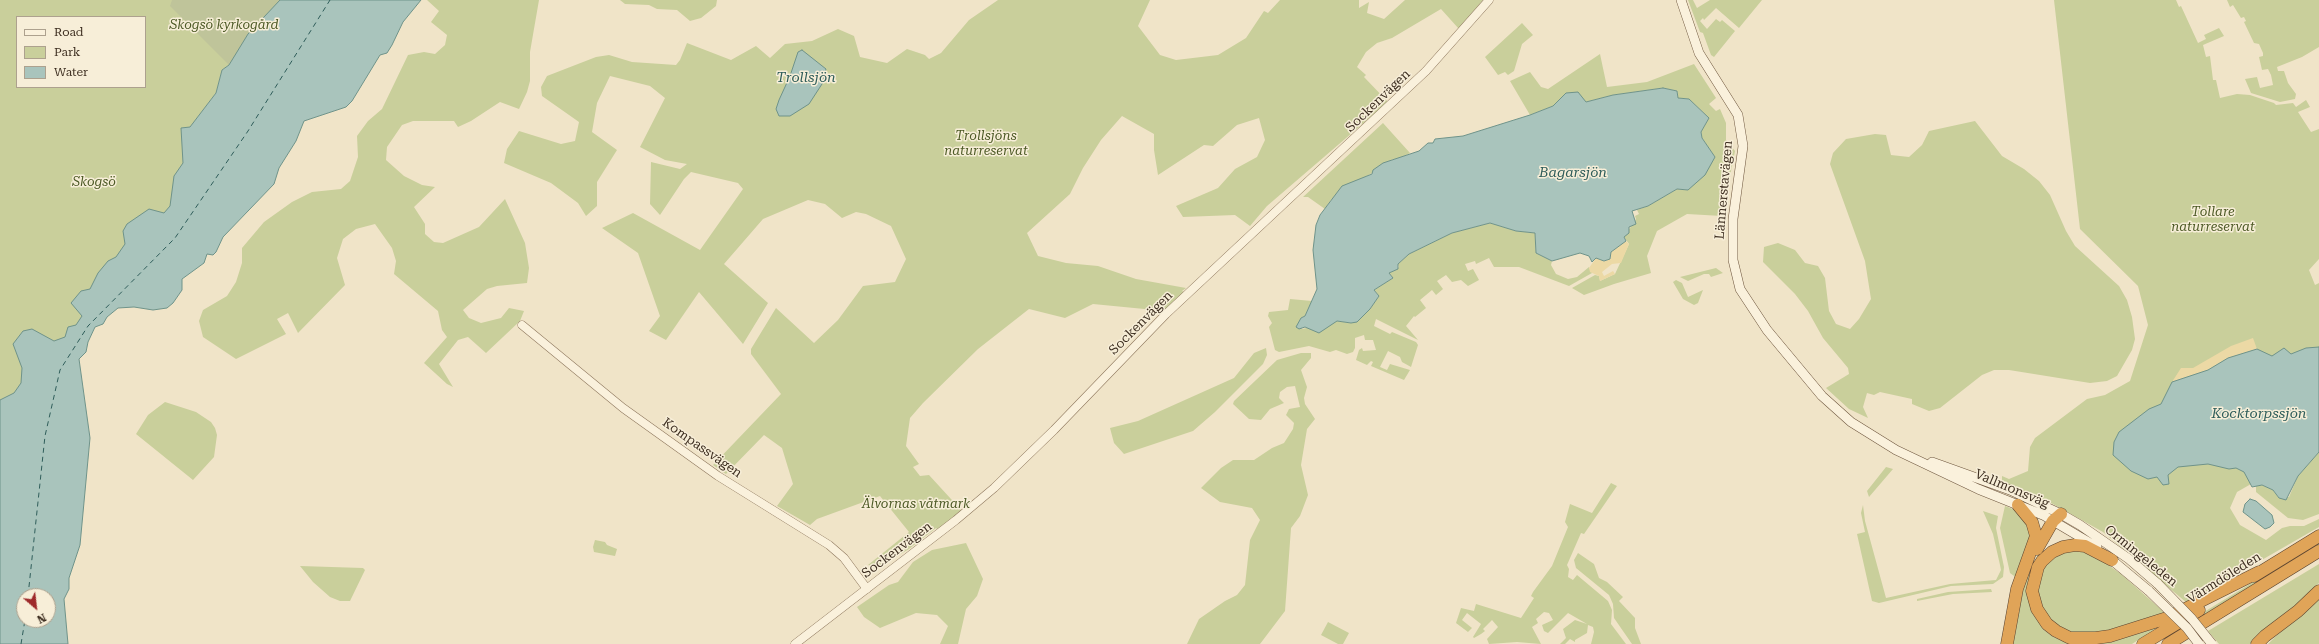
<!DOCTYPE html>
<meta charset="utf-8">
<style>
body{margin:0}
#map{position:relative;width:2319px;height:644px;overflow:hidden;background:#f0e4c8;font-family:"Roboto Serif",serif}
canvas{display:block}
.legend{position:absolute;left:16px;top:16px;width:130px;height:72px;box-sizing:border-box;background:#f7eed8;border:1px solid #ada18e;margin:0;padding:5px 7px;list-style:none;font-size:12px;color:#3d2e20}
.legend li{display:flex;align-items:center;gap:8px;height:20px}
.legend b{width:20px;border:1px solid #ada18e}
.north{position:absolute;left:16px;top:588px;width:40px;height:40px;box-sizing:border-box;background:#f7eed8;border:1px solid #ada18e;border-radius:50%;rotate:152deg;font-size:11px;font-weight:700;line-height:16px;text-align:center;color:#3d2e20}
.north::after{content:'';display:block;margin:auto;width:14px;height:18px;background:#9e2a2b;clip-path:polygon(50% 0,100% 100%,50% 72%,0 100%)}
</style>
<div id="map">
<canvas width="2319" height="644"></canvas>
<ul class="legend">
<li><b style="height:5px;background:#faf1dc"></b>Road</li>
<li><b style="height:11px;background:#c9cf9b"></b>Park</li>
<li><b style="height:11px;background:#a9c4bc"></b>Water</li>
</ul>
<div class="north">N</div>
</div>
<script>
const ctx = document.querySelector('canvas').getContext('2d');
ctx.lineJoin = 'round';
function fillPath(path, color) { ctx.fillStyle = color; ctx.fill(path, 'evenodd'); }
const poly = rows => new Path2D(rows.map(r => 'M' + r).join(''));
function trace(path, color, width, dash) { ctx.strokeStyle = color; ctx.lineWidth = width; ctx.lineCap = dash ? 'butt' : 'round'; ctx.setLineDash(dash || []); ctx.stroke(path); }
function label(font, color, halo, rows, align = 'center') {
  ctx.font = font + ' "Roboto Serif",serif'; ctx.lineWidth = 3; ctx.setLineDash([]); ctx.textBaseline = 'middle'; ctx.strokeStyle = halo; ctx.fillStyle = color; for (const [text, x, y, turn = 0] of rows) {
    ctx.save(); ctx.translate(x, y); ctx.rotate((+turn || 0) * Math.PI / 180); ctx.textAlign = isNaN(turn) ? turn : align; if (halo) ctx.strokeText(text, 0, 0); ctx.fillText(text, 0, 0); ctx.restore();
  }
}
fillPath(poly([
 [0,0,280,0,229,65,222,70,216,93,190,128,232,154,71,351,24,596,24,620,0,644],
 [17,17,145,17,145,87,17,87],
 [427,0,539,0,530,52,530,81,527,92,519,109,500,102,471,121,458,127,454,121,413,121,402,125,387,147,386,160,404,176,422,185,435,187,414,207,425,224,425,234,434,242,443,243,479,227,505,199,525,243,529,268,527,283,497,286,487,289,463,310,469,318,481,323,501,318,509,308,524,311,520,321,486,353,468,337,458,340,439,364,453,387,447,384,424,363,447,337,442,330,438,311,394,274,396,261,392,248,375,224,356,229,343,239,337,258,345,285,298,333,288,313,277,319,286,334,236,359,203,337,199,321,203,310,227,296,236,282,242,263,242,248,264,222,292,202,312,192,341,189,350,181,358,157,357,136,368,121,382,109,408,55,424,52,435,54,445,45,447,35,431,22,439,11],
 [620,0,717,0,716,6,701,18,690,21,677,10,657,9,649,5,625,4],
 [998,0,1150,0,1138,26,1160,55,1176,60,1218,55,1246,38,1264,11,1268,13,1280,0,1359,0,1359,8,1369,2,1367,13,1384,19,1405,0,1483,0,1459,29,1441,9,1392,38,1377,43,1366,52,1357,67,1366,75,1364,77,1388,102,1267,206,1250,226,1235,215,1183,217,1176,206,1218,188,1235,169,1257,157,1265,140,1259,118,1237,125,1213,146,1204,145,1158,175,1154,150,1154,134,1122,116,1101,140,1083,168,1070,194,1027,233,1038,256,1066,263,1098,266,1136,279,1186,288,1182,291,1184,292,1165,311,1093,304,1065,318,1029,309,978,349,923,403,910,418,906,446,919,464,913,467,920,476,929,475,962,511,938,530,936,528,909,549,879,567,868,565,909,532,880,496,817,519,810,525,777,506,793,484,782,448,764,435,726,474,713,465,781,394,751,354,751,349,776,308,814,343,838,320,863,286,895,282,906,259,891,226,866,214,856,212,842,218,825,204,808,200,763,219,724,264,768,303,743,344,699,292,666,340,649,331,660,316,638,253,602,228,633,213,700,250,743,189,738,183,691,172,684,179,660,215,650,204,651,162,680,169,687,164,665,160,640,147,665,98,650,86,610,76,597,103,592,132,617,150,597,182,597,206,586,216,578,203,551,183,504,163,507,149,519,131,561,144,575,141,579,122,542,96,541,87,547,76,596,57,609,55,632,62,676,65,680,60,687,43,731,60,756,46,770,58,785,44,812,41,838,29,854,36,860,57,887,63,907,49,925,55,929,59,941,53,969,20],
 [1688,0,1693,0,1697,8,1710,0,1762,0,1739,28,1716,8,1704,20,1703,18,1700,21,1707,29,1716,19,1720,22,1722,20,1735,31,1714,57,1711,55,1703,33,1700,32],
 [2054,0,2176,0,2179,7,2181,6,2198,43,2206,39,2204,35,2219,28,2224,36,2203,45,2206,57,2210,56,2213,80,2216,80,2220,98,2237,94,2250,95,2274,103,2276,105,2293,103,2296,107,2306,100,2310,107,2298,112,2311,132,2319,129,2319,259,2309,270,2315,285,2319,283,2319,423,2251,484,2237,492,2230,508,2240,525,2266,540,2282,528,2290,526,2304,526,2319,519,2319,527,2187,603,2103,532,2044,499,2002,483,2002,476,2009,479,2028,471,2030,447,2035,438,2087,399,2105,395,2130,381,2148,325,2138,286,2080,229],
 [2227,0,2319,0,2319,47,2302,57,2277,67,2278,71,2284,71,2288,83,2296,94,2295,99,2280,102,2251,93,2245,79,2257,77,2260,88,2273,85,2271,75,2268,69,2262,70,2259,57,2263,56,2263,53,2259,44,2254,43,2244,22,2246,21,2244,17,2241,18,2233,5,2230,7],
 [1522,23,1533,35,1522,44,1514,71,1508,75,1505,72,1498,75,1485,57],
 [1600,54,1607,87,1647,82,1694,64,1716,98,1709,104,1716,111,1720,109,1726,123,1726,140,1735,151,1722,216,1687,214,1657,231,1647,256,1651,273,1614,284,1584,295,1572,288,1595,275,1599,276,1600,281,1615,274,1629,244,1624,237,1636,219,1635,216,1639,214,1637,210,1648,206,1677,189,1688,190,1715,157,1702,138,1701,132,1709,118,1689,99,1678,98,1677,91,1663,88,1613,95,1586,102,1566,93,1553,106,1530,115,1510,81,1530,72,1541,87,1548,89],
 [1975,121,2002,156,2024,169,2039,181,2050,195,2066,231,2075,246,2119,286,2127,300,2132,317,2135,339,2132,350,2117,376,2107,381,2090,383,2009,370,1994,370,1982,375,1940,408,1929,411,1912,404,1912,399,1880,392,1874,395,1867,393,1863,407,1868,418,1849,409,1826,388,1849,374,1848,368,1823,338,1808,311,1795,294,1763,262,1764,247,1778,243,1795,250,1805,263,1818,266,1825,278,1829,311,1836,324,1850,329,1859,319,1871,299,1865,261,1830,164,1833,153,1846,139,1875,134,1886,135,1891,155,1909,157,1922,145,1929,131],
 [1383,123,1410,153,1400,159,1393,159,1331,200,1325,209,1308,197,1303,197],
 [1490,223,1516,231,1535,233,1536,253,1552,261,1551,265,1556,274,1568,279,1577,277,1589,267,1592,273,1569,286,1519,267,1494,267,1489,258,1476,264,1475,261,1465,264,1468,271,1473,269,1479,280,1468,286,1461,280,1452,282,1446,275,1437,281,1443,289,1436,295,1432,290,1420,300,1426,308,1415,317,1414,316,1406,326,1418,340,1376,319,1374,326,1390,334,1392,332,1416,342,1418,345,1411,367,1402,362,1400,357,1388,351,1380,367,1387,370,1390,364,1410,370,1404,380,1371,366,1373,362,1371,361,1367,365,1356,360,1359,350,1362,348,1363,351,1376,350,1373,340,1365,340,1364,335,1355,338,1355,348,1353,352,1347,354,1336,350,1330,352,1309,346,1279,352,1275,350,1269,327,1272,323,1268,316,1269,312,1288,310,1290,299,1312,301,1305,316,1301,318,1302,329,1337,321,1351,323,1362,317,1370,309,1379,296,1374,290,1393,278,1389,273,1399,267,1398,264,1409,254,1452,233],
 [1716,268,1723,273,1711,277,1709,274,1704,274,1688,281,1680,277],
 [1676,280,1682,283,1688,297,1703,290,1698,303,1694,305,1683,299,1673,282],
 [1266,348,1267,355,1263,364,1215,412,1193,431,1124,454,1114,443,1110,428,1138,421,1234,378,1254,353],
 [1301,353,1311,353,1311,358,1301,370,1307,387,1304,398,1305,404,1315,419,1307,429,1301,465,1308,495,1300,516,1291,528,1285,611,1260,644,1187,644,1199,619,1225,601,1237,595,1245,585,1250,540,1260,520,1252,508,1220,502,1201,488,1221,468,1233,460,1254,460,1272,448,1284,443,1293,429,1294,423,1286,415,1289,409,1300,407,1295,386,1287,387,1280,392,1279,398,1284,403,1270,409,1261,420,1249,419,1233,404,1234,401,1277,360],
 [165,402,196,412,211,422,215,428,217,435,214,457,193,480,136,434,148,415],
 [2319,452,2319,514,2303,520,2288,518,2256,492,2256,486,2262,485,2273,490,2279,498,2289,497,2298,476],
 [1886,467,1893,469,1869,497,1867,491],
 [1611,483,1617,486,1584,534,1581,533,1567,565,1569,569,1568,577,1573,580,1577,575,1608,601,1612,610,1611,624,1626,644,1591,644,1594,632,1593,627,1588,625,1587,633,1575,640,1575,642,1570,639,1565,644,1560,644,1566,638,1563,629,1575,620,1587,624,1568,613,1548,633,1544,631,1542,625,1553,620,1549,613,1544,612,1536,619,1538,623,1532,627,1541,644,1517,642,1489,644,1487,639,1498,627,1492,620,1483,629,1485,631,1481,634,1474,638,1473,637,1481,624,1467,613,1462,620,1472,628,1468,632,1456,623,1461,608,1474,611,1476,604,1521,618,1534,598,1531,596,1533,592,1552,566,1568,527,1565,522,1570,504,1592,513],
 [1863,505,1865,521,1886,598,1950,584,1996,580,2001,570,2000,565,1993,534,1983,511,1998,516,1996,528,2004,567,2003,577,1993,584,1951,586,1879,603,1872,601,1857,534,1865,532,1861,513],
 [2005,506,2021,512,2032,528,2018,579,2010,573,2000,528],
 [2052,529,2053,530,2032,571,2032,612,2044,630,2052,636,2060,640,2079,644,2012,644,2024,586,2030,569],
 [595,540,605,542,607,545,617,549,615,556,594,552,593,547],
 [2319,542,2319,545,2200,617,2199,615],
 [966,543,983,579,977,596,966,609,958,644,940,644,948,626,937,615,916,613,880,628,864,617,857,607,889,585,898,582,913,562,932,550],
 [2076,550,2094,555,2121,574,2165,613,2107,631,2078,634,2067,631,2051,622,2038,601,2038,583,2046,564,2060,552],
 [1578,553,1594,564,1599,578,1607,582,1623,597,1619,601,1635,618,1635,628,1641,644,1632,644,1614,618,1613,604,1609,595,1576,568,1574,560],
 [2319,564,2319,583,2291,610,2257,635,2250,644,2219,644,2208,631],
 [300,566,363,568,365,570,350,601,340,601,330,597,313,582],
 [1991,589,1992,592,1953,594,1917,601,1917,599,1948,592],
 [2319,597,2319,644,2268,644,2275,637],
 [1328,622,1349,633,1343,644,1338,644,1321,635],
 [2166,622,2132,644,2082,644]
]), '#c9cf9b');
fillPath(poly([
 [1626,241,1629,244,1621,263,1612,264,1602,272,1604,276,1613,271,1615,274,1600,281,1599,276,1590,272,1589,268,1596,258,1605,261,1610,259,1611,252],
 [2253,338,2257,349,2228,358,2208,370,2172,382,2181,368,2193,368,2231,346]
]), '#ecd9a5');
fillPath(poly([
 [172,0,280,0,280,1,248,34,229,65,170,6]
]), '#bfc49a');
const water = poly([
 [280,0,421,0,403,22,392,45,387,53,380,55,352,101,346,107,304,121,296,141,279,168,274,184,223,237,216,252,213,255,207,254,204,263,182,279,182,290,173,303,167,308,153,310,134,307,118,308,107,317,103,324,95,327,88,342,86,352,79,359,90,438,80,545,69,578,69,589,64,599,68,644,0,644,0,400,14,393,21,383,22,368,13,344,23,331,32,329,54,341,65,337,68,327,76,325,82,316,71,303,81,291,90,289,98,273,108,261,116,257,125,244,123,231,127,224,149,209,164,213,170,206,174,176,183,163,181,128,190,127,216,93,222,70,229,65,248,34,280,0],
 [24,596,48,596,48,620,24,620,24,596],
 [802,50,826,69,822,84,809,104,790,116,779,116,776,109,779,100,790,76,798,52,802,50],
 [1663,88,1677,91,1678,98,1689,99,1709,118,1701,132,1702,138,1715,157,1705,175,1688,190,1677,189,1648,206,1632,211,1636,224,1629,227,1629,233,1624,237,1626,241,1611,252,1610,259,1604,261,1596,258,1592,262,1589,256,1580,253,1552,261,1536,253,1535,233,1516,231,1490,223,1452,233,1409,254,1398,264,1398,269,1389,273,1393,278,1374,290,1379,296,1370,309,1357,322,1351,323,1337,321,1319,333,1305,327,1299,329,1296,327,1301,318,1305,316,1317,289,1313,250,1316,225,1320,215,1342,186,1372,174,1373,170,1383,163,1419,151,1428,143,1433,143,1435,139,1463,136,1530,115,1553,106,1566,93,1578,92,1586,102,1613,95,1663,88],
 [2319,347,2319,452,2298,476,2286,500,2279,498,2273,490,2262,485,2252,487,2244,472,2236,468,2229,469,2208,464,2178,467,2168,475,2169,484,2163,485,2157,477,2148,479,2131,471,2113,455,2114,442,2119,432,2149,409,2161,404,2172,382,2208,370,2228,358,2257,349,2272,356,2284,348,2291,354,2306,348,2319,347],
 [2250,499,2256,501,2272,515,2274,523,2270,527,2265,529,2243,512,2245,504,2250,499]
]);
fillPath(water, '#a9c4bc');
trace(water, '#6f938a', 1);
trace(poly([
 [28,596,45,436,60,370,88,326,175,238,248,131,330,0],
 [21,644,25,620]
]), '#2f5d5a', 1, [5, 4]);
const tertiary = poly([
 [522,325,623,408,718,476,829,545,844,558,867,589],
 [795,644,956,520,994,488,1054,430,1166,314,1426,71,1489,0]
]);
const secondary = poly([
 [1681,0,1699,53,1738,115,1743,146,1733,219,1733,260,1740,289,1767,330,1822,396,1851,422,1896,450,1978,489,2043,515,2097,547],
 [1932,462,2010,490,2061,514,2080,525,2129,559,2158,584],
 [2107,556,2149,591]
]);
const motorway = poly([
 [2037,549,2053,521,2061,514],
 [2112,560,2085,546,2075,545,2063,547,2052,552,2042,561,2038,567,2032,591,2037,609,2047,624,2056,631,2070,638,2096,638,2110,636,2167,618,2259,572],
 [2254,576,2319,536],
 [2007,644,2017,589,2036,536,2032,522,2018,505],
 [2143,644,2199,610],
 [2168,644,2319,551],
 [2257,644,2265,636,2298,611,2319,591]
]);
trace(tertiary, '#8d765c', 9);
trace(secondary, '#6f573f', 10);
trace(motorway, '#5b4430', 13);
trace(tertiary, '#faf1dc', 8);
trace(secondary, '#faf1dc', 9);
trace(motorway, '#e0a458', 12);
const secondaryBridge = poly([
 [2158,584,2192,619,2212,644],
 [2149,591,2187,628,2199,644]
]);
trace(secondaryBridge, '#6f573f', 10, []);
trace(secondaryBridge, '#faf1dc', 9);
label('italic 13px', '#4d5a26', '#f7eed8', [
 ["Skogsö kyrkogård",224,25],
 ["Trollsjöns",986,136],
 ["naturreservat",986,151],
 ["Skogsö",94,182],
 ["Tollare",2213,212],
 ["naturreservat",2213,227],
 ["Älvornas våtmark",916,504]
]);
label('13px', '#3d2e20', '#f7eed8', [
 ["Sockenvägen",1378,101,-44],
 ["Lännerstavägen",1724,190,-85],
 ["Sockenvägen",1141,323,-45],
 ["Kompassvägen",702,448,35],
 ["Vallmonsväg",2012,489,23],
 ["Sockenvägen",897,550,-37],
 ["Ormingeleden",2141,556,39],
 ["Värmdöleden",2224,578,-32]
]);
label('italic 14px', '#2f5d5a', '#f7eed8', [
 ["Trollsjön",806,78],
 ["Bagarsjön",1573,173],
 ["Kocktorpssjön",2259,414]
]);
</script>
